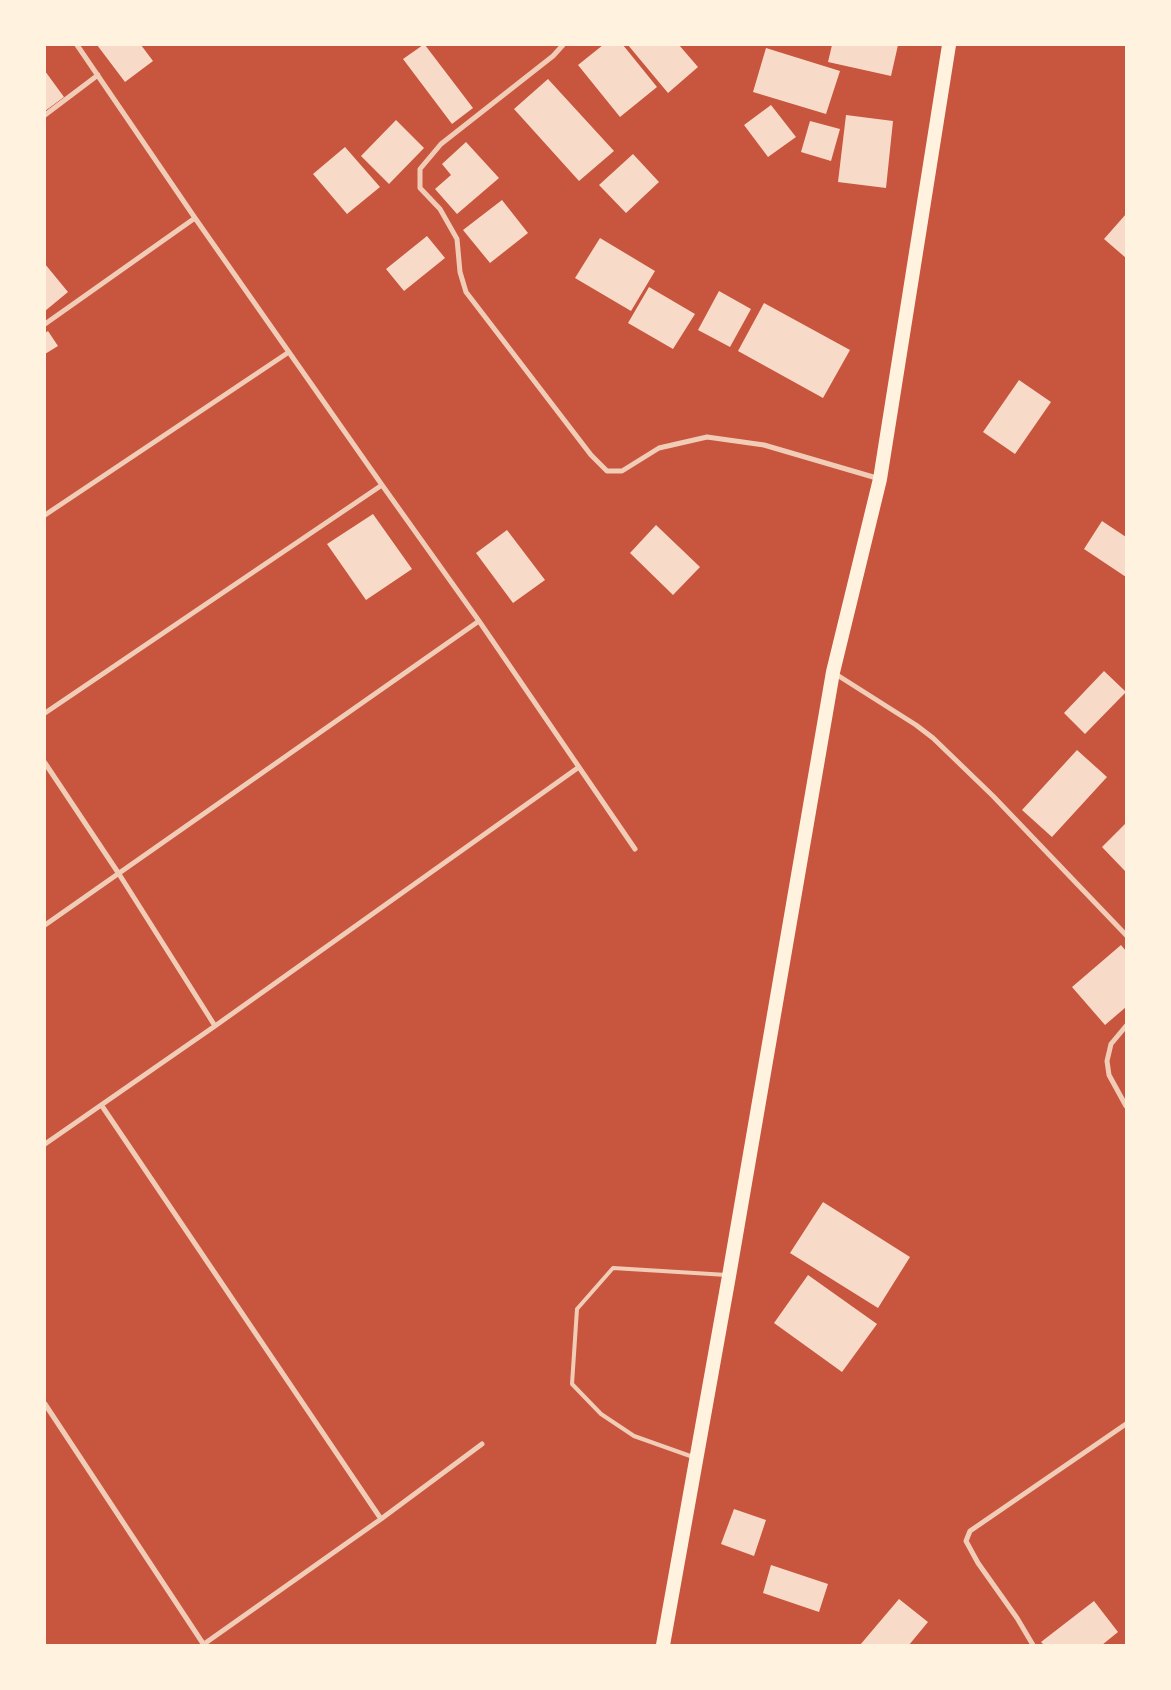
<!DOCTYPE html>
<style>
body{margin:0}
#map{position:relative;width:1171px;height:1690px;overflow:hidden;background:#c8553d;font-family:Commissioner,sans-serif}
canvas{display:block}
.frame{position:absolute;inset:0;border:46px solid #fff3e0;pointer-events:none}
</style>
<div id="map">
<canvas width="1171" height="1690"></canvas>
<div class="frame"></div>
</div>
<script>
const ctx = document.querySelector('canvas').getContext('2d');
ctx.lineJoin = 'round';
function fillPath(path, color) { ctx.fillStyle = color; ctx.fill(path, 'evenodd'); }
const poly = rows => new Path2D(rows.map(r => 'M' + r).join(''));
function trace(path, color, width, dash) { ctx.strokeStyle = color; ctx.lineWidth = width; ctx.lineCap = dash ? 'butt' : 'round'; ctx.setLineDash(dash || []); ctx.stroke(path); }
fillPath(poly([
 [97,45,141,45,153,61,125,82],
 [423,45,425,45,473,108,452,124,403,59],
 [603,45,623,45,657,87,620,117,578,65],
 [628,45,679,45,698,67,668,93],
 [832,45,898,45,891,76,828,62],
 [766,48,840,71,826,114,753,92],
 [45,71,64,97,45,111],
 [548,79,614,151,579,181,514,109],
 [771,105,796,137,768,157,744,125],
 [846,115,893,121,886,188,838,182],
 [396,120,424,148,389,184,361,156],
 [810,121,840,129,831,161,801,152],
 [466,142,499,178,457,214,435,189,451,175,442,164],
 [345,147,380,187,347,214,313,174],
 [633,154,659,182,626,213,599,185],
 [502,200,528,233,490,263,463,230],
 [1126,214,1126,258,1104,239],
 [427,236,445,258,404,291,386,269],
 [600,238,655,271,631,311,575,278],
 [45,264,68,292,45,311],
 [649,287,695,314,673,349,628,323],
 [719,291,751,309,730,347,698,330],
 [764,303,850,350,823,398,738,351],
 [48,331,58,346,45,354,45,333],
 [1019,380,1051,402,1015,454,983,432],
 [373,514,412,569,366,600,327,544],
 [1102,521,1126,537,1126,577,1084,549],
 [656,525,700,567,673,595,630,553],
 [507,530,545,580,513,603,476,553],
 [1104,671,1126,692,1085,734,1064,713],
 [1077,750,1107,777,1052,837,1022,810],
 [1126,823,1126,870,1125,871,1102,847],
 [1121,945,1126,951,1126,1007,1105,1025,1072,987],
 [823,1202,910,1257,878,1308,790,1253],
 [808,1275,877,1324,842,1372,774,1323],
 [734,1509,766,1520,754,1556,721,1544],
 [771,1565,828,1584,819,1612,763,1593],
 [899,1599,928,1622,909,1645,860,1645],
 [1094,1601,1118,1632,1102,1645,1044,1645,1041,1642]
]), '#f7dbc8');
trace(poly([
 [693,1457,634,1436,601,1414,572,1384,577,1309,613,1268,727,1275]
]), '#f1ccb7', 4);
trace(poly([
 [77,45,195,218,382,485,479,621,635,849],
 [563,45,553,56,441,144,420,169,420,188,440,209,457,239,460,272,466,292,591,455,607,471,622,471,659,448,707,437,764,445,880,479],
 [45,115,98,75],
 [45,324,195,218],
 [45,515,289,352],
 [834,673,916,725,933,738,993,796,1126,935],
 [45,713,382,485],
 [45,763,119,874,215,1026],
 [45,925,479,621],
 [1126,1026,1111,1044,1107,1061,1109,1075,1126,1106],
 [102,1106,381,1519],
 [45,1144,215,1026,579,767],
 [45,1404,204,1645],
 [204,1644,381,1519,482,1444],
 [1033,1645,1017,1618,978,1563,966,1541,970,1531,1126,1424]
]), '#f1ccb7', 5);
trace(poly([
 [663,1645,729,1276,833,672,880,479,949,45]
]), '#fff3e0', 14);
</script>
